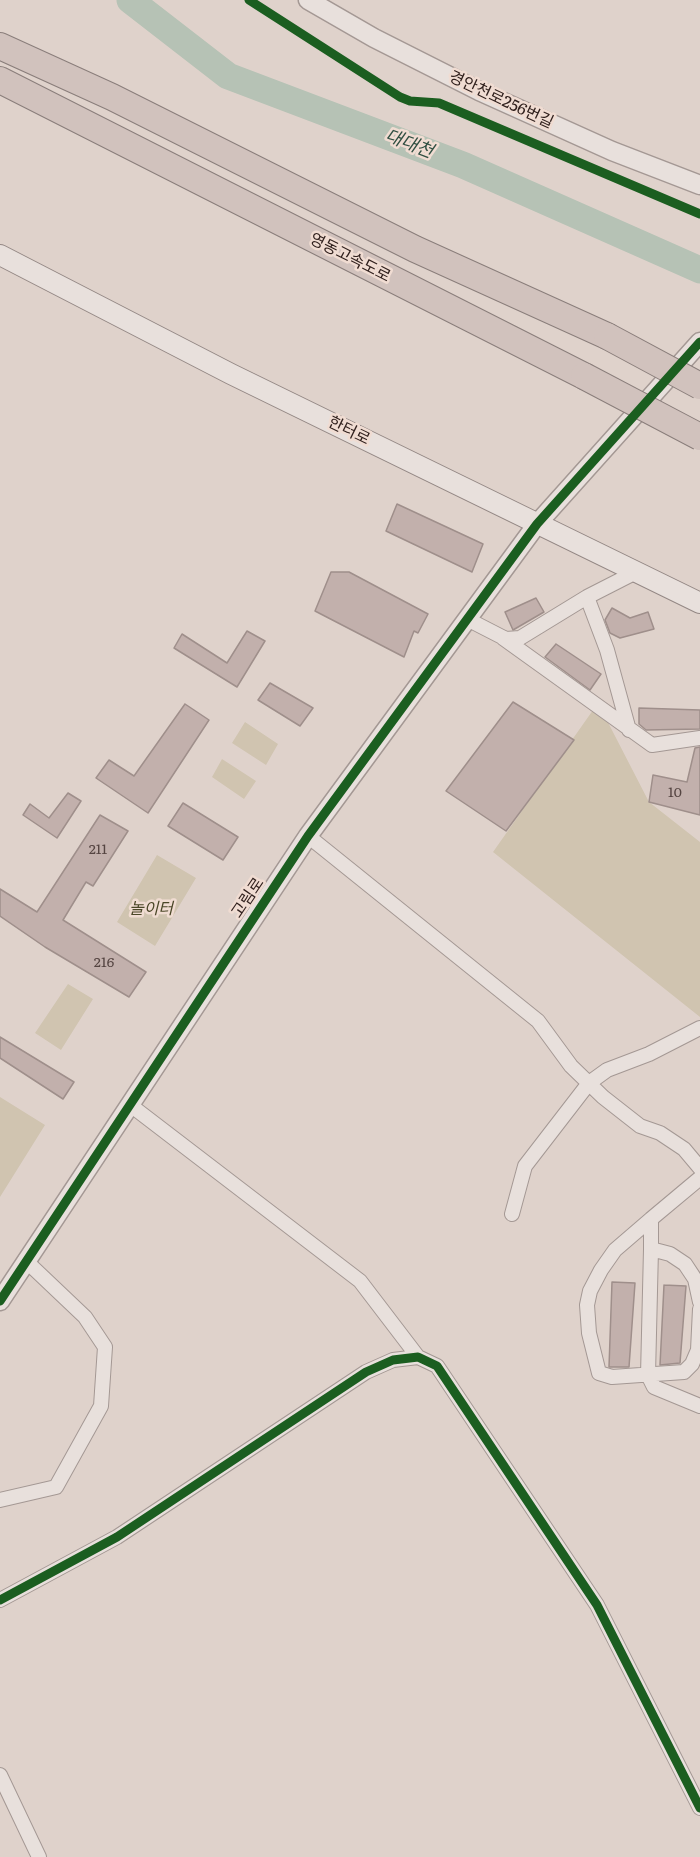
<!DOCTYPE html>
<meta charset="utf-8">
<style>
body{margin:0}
canvas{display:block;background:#dfd2cb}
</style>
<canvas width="700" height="1857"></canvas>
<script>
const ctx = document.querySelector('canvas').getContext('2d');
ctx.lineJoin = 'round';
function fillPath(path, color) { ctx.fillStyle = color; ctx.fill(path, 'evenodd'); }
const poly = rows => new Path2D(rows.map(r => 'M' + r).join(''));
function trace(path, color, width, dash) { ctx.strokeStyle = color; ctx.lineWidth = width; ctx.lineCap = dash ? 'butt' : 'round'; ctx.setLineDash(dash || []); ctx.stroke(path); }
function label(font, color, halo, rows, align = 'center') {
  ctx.font = font + ' Literata,"Noto Sans KR",serif'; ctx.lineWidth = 5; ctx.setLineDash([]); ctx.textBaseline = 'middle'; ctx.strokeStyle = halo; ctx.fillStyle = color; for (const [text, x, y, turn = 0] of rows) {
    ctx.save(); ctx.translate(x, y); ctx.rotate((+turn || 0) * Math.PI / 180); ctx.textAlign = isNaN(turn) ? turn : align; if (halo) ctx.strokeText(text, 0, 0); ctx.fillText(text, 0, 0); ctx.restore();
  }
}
fillPath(poly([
 [598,703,649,802,700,842,700,1017,493,852],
 [245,722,278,744,266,765,232,743],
 [222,759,256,781,244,799,212,777],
 [157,855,196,878,155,946,117,922],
 [68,984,93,999,61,1050,35,1033],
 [0,1097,45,1125,0,1197]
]), '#d0c4b0');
trace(poly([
 [130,0,228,76,463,165,700,270]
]), '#b6c2b5', 27);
const building = poly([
 [397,504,483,544,472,572,386,531,397,504],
 [331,572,349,572,428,614,418,633,414,631,404,657,315,611,331,572],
 [536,598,544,612,513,630,505,612,536,598],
 [612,608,630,618,648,612,654,629,620,638,610,633,605,620,612,608],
 [247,631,265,641,237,687,174,648,182,634,227,663,247,631],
 [556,644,601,674,590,690,545,657,556,644],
 [270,683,313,708,300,726,258,700,270,683],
 [513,702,574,740,506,831,446,791,513,702],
 [185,704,209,720,148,813,96,778,109,760,134,776,185,704],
 [639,708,700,710,700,729,646,730,639,724,639,708],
 [700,747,700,815,649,802,653,775,687,782,695,748,700,747],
 [68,793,81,801,57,838,23,815,30,804,49,818,68,793],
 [183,803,238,837,223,860,168,826,183,803],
 [100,815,128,831,93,886,86,882,63,920,146,972,129,997,45,947,0,916,0,889,37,912,100,815],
 [0,1037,74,1082,63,1099,0,1058,0,1037],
 [612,1282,635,1283,629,1367,609,1367,612,1282],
 [664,1285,686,1286,680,1363,660,1365,664,1285]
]);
fillPath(building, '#c2b0ac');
trace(building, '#9f8f8b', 1.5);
const minor = poly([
 [587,597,607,650,629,730],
 [467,619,506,639,520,638,587,597,636,572],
 [503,638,652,745,700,738],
 [308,836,538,1021,571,1066,603,1097,640,1126,660,1133,684,1149,700,1168],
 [129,1104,360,1281,418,1357],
 [700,1178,651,1219,651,1249,670,1254,685,1264,695,1279,700,1302],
 [512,1214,525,1166,589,1083,607,1070,649,1054,700,1028],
 [651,1219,615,1250,601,1270,590,1291,587,1305,589,1333,599,1373,612,1377,684,1372,692,1364,698,1350,700,1309],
 [651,1249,648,1375,654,1387,700,1406],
 [0,1500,56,1487,101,1406,105,1347,85,1317,25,1260],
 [0,1600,117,1537,366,1372,393,1360,418,1357,437,1366,597,1605,700,1808],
 [0,1775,39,1857]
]);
const tertiary = poly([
 [308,0,374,38,479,91,612,151,700,185],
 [0,1301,308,836,537,524,700,342]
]);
const secondary = poly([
 [0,255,231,374,700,603]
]);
const motorway = poly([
 [0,46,112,97,415,249,607,336],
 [0,80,584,376]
]);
trace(minor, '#a49894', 16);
trace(tertiary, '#a49894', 21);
trace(secondary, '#948885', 22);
trace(motorway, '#8a7e7b', 28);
trace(minor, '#e8e0dc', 14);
trace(tertiary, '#e8e0dc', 18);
trace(secondary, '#e8e0dc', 20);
trace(motorway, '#d1c2bd', 26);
const motorwayBridge = poly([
 [607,336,700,386],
 [584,376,700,437]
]);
trace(motorwayBridge, '#8a7e7b', 28, []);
trace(motorwayBridge, '#d1c2bd', 26);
trace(poly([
 [249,0,400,97,410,101,439,103,700,214],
 [0,1301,308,836,537,524,700,342],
 [0,1600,117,1537,366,1372,393,1360,418,1357,437,1366,597,1605,700,1808]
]), '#1b5e20', 9);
label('14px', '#554542', null, [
 ["10",675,793],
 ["211",98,850],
 ["216",104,963]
]);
label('16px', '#31211e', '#f0dcd2', [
 ["경안천로256번길",501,100,25],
 ["영동고속도로",350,258,27],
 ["한터로",349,431,26],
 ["고림로",248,898,-56]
]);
label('italic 16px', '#4b4728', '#f0dcd2', [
 ["놀이터",151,909]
]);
label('italic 18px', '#304f42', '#f0dcd2', [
 ["대대천",409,144,21]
]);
</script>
